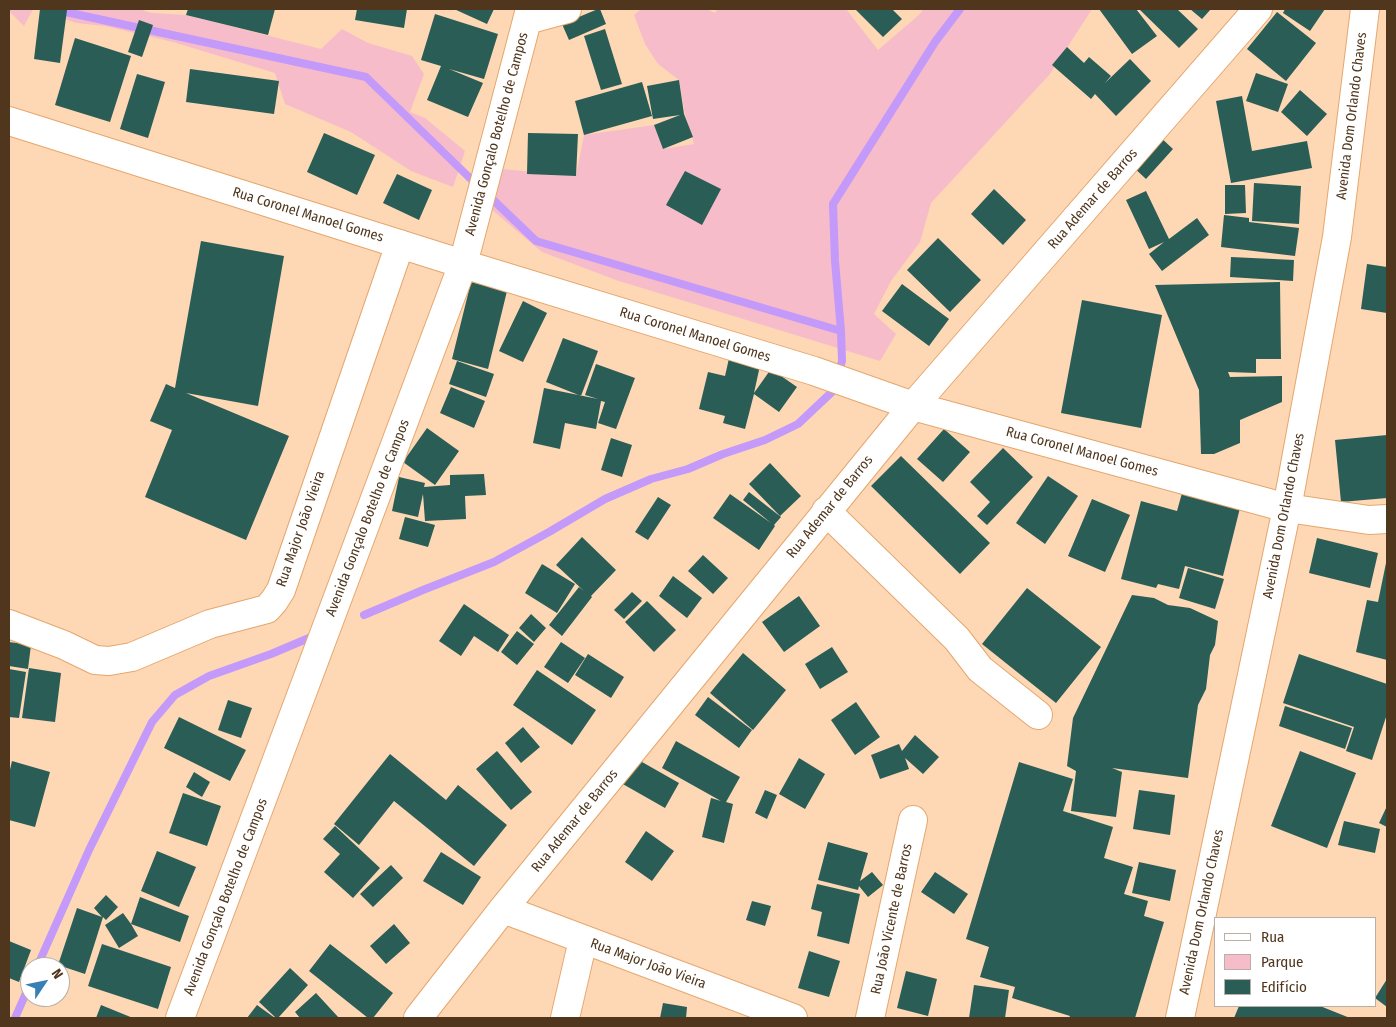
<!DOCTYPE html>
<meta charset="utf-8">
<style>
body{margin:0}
#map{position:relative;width:1396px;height:1027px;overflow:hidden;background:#fed7b5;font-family:"Fira Sans Condensed",sans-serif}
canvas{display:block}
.frame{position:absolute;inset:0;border:10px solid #4f361d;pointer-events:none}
.legend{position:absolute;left:1214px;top:917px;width:162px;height:90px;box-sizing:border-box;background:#fff;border:1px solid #b9afa5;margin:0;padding:6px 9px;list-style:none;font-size:15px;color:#4f361d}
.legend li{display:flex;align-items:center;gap:10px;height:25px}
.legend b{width:25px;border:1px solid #b9afa5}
.north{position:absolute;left:20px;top:957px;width:50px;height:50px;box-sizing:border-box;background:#fff;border:1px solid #b9afa5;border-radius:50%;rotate:56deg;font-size:14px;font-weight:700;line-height:20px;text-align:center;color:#4f361d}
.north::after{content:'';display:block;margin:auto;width:18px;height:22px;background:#377fb4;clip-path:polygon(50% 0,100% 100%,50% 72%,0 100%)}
</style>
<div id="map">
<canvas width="1396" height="1027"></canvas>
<div class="frame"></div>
<ul class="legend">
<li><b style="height:6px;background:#fff"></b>Rua</li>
<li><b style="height:14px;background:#f6bcc9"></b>Parque</li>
<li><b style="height:14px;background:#295d56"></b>Edifício</li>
</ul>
<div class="north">N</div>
</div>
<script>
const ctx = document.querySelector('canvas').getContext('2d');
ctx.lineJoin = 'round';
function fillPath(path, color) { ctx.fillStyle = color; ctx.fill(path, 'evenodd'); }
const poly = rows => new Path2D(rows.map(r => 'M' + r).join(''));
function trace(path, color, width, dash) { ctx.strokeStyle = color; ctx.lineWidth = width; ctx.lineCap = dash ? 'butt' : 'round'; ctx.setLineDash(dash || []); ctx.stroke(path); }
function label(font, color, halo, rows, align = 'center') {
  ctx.font = font + ' "Fira Sans Condensed",sans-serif'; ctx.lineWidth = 5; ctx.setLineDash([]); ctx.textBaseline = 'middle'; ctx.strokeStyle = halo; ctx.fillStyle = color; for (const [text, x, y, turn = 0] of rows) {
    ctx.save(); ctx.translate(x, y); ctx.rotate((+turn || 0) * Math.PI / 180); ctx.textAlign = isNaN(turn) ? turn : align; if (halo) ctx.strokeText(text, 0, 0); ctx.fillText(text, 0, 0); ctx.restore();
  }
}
fillPath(poly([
 [9,9,33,9,24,26,9,11],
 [37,9,139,9,152,13,186,15,321,49,342,29,368,43,412,56,424,74,410,112,425,118,465,151,453,187,411,171,351,132,285,104,275,73,173,42,105,26,76,23],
 [641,9,706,9,715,13,718,9,846,9,878,50,920,14,923,9,1092,9,1050,74,931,203,920,242,891,281,874,314,896,334,880,361,616,280,542,252,491,209,502,169,576,176,584,135,654,125,663,149,694,144,685,114,679,80,658,64,645,44,634,15]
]), '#f6bcc9');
trace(poly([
 [52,9,366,77,478,186],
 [487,194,536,241,841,331],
 [364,615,423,590,494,562,549,532,605,499,651,479,688,469,723,454,765,440,798,424,834,390,842,361,841,331,835,261,833,204,935,42,960,9],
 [37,967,89,850,152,722,175,695,209,676,271,654,316,635],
 [15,1018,30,984]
]), '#c399fa', 8);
fillPath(poly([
 [40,9,67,10,60,63,34,59],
 [188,9,275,9,268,35,186,15],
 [357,9,407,9,404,28,355,20],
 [454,9,494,9,487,24],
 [598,9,600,9,606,24,569,40,562,24],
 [855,9,892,9,902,19,883,37],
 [1099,9,1136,9,1157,36,1132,54],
 [1139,9,1177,9,1198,29,1179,48],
 [1190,9,1211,9,1202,19],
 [1285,9,1325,9,1310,31,1283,13],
 [1277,12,1316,43,1286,81,1247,49],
 [435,14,498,34,484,79,449,69,483,83,468,117,427,100,441,66,421,60],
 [139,20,153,25,142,57,128,52],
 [605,29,622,84,601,90,584,36],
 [75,38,131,56,110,122,55,105],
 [1067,47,1084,63,1089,57,1111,76,1105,83,1130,59,1151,81,1116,116,1095,94,1091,99,1052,65],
 [190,69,279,81,274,114,186,102],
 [1256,73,1288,84,1278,112,1246,101],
 [137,74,165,82,148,138,120,129],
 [679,80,684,114,693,137,663,149,654,125,680,115,653,119,647,86],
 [642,82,652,116,584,135,575,101],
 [1300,90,1327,114,1307,136,1281,112],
 [1242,96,1252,151,1307,141,1312,168,1231,183,1216,101],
 [324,133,375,155,357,195,307,172],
 [528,133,578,134,576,176,527,174],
 [1158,135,1173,149,1146,179,1130,164],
 [685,171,721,189,702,225,666,205],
 [397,174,432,190,419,220,383,203],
 [1254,183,1301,186,1299,224,1252,221],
 [1225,185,1245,185,1246,213,1225,214],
 [994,189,1026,220,1003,245,971,214],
 [1146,191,1169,239,1197,218,1209,235,1162,271,1149,254,1164,242,1149,249,1126,200],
 [1224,215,1249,218,1249,222,1299,228,1295,256,1221,247],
 [938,238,981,280,950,312,907,270],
 [201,241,284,256,258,406,186,393,289,436,246,540,145,497,172,430,150,421,166,384,175,388],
 [1231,257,1294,260,1293,281,1230,277],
 [1367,264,1387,267,1387,313,1361,309],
 [471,282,507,291,488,369,452,359],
 [1280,282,1281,359,1256,359,1256,373,1228,372,1230,377,1282,376,1282,402,1240,420,1240,443,1214,454,1201,454,1199,390,1155,285],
 [902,284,949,319,929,346,882,311],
 [1082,300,1162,315,1141,428,1061,413],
 [523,301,547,313,523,362,499,351],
 [563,338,598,351,581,396,546,382],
 [730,354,761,361,754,393,771,369,797,387,779,412,754,394,745,429,723,423,725,416,699,409,708,372,725,376],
 [457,361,494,374,486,397,449,384],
 [596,364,635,378,616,429,598,423,605,402,601,401,596,429,565,423,560,449,533,443,544,388,598,399,585,395],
 [451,387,485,401,474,428,440,413],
 [427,428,459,451,435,485,403,462],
 [944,429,970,452,943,482,917,459],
 [1387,435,1387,498,1341,502,1335,440],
 [611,438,632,445,622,477,601,470],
 [1003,448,1033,477,987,525,977,516,990,502,970,482],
 [901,456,990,543,960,574,871,486],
 [770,463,801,496,780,516,749,484],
 [484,474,486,495,465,496,466,519,425,521,423,494,418,517,392,511,399,477,425,483,424,487,450,485,450,475],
 [1048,476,1078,496,1045,544,1016,523],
 [749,492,781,517,774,525,775,526,759,550,713,518,730,494,771,523,743,500],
 [1182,493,1240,508,1223,576,1185,566,1179,589,1158,584,1156,588,1121,579,1141,501,1177,511],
 [658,497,671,505,648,540,635,532],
 [1092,499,1130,515,1105,572,1068,556],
 [405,517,435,525,428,547,399,539],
 [582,537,616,570,591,596,592,597,562,636,549,625,579,587,584,591,556,565],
 [1317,538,1378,553,1370,588,1309,573],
 [703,555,728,578,713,594,688,571],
 [1386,563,1387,563,1387,660,1356,652,1367,600,1378,602],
 [542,564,575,584,557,613,525,593],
 [1188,568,1224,579,1215,609,1179,598],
 [673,576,702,598,687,618,659,596],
 [1027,588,1101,647,1056,703,982,644],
 [632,592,642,601,624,619,614,610],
 [1132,595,1154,598,1168,605,1190,608,1218,621,1215,645,1210,655,1206,689,1198,705,1188,778,1112,768,1122,772,1116,817,1071,811,1076,771,1067,766,1073,718],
 [799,596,820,626,784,652,762,622],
 [647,601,676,630,654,652,625,622],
 [464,604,509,635,498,652,474,636,461,656,439,641],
 [531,614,546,628,534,642,519,628],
 [517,631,534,644,517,665,501,652],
 [9,642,31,645,28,669,9,666],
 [561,642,585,658,568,683,544,667],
 [832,647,848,672,820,689,805,664],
 [743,653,786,690,753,730,710,693],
 [588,654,624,677,611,698,575,675],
 [1299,654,1387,684,1387,714,1372,760,1346,751,1354,727,1283,703],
 [29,668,61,673,55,722,22,718],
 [9,669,26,672,19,718,9,717],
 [537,670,596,710,572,745,513,705],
 [708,697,752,730,739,748,695,715],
 [228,700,252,708,241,738,218,730],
 [856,702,880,737,855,755,831,720],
 [1285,706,1352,728,1345,749,1279,726],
 [179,717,246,750,230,781,164,748],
 [523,727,540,747,521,763,505,743],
 [915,735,939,757,923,774,905,758,909,769,880,779,871,755,899,744,902,751],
 [676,741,740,777,726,802,733,804,724,843,702,837,711,798,721,801,662,768],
 [497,751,532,792,511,810,476,769],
 [1300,751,1356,773,1327,848,1271,826],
 [390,754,446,800,458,785,507,825,474,866,394,801,359,845,334,824],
 [635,758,679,783,665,808,621,783],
 [799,758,825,774,805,809,779,794],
 [12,761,50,772,35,827,9,820,9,774],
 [1019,762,1073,779,1063,811,1113,827,1104,858,1133,867,1124,894,1148,901,1144,916,1164,922,1135,1018,1069,1018,1070,1016,1012,998,1015,987,980,977,989,947,966,939],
 [194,772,210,782,202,797,186,787],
 [765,790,777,795,767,819,755,813],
 [1139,790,1175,795,1170,835,1133,829],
 [183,793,221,806,207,846,169,833],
 [1387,806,1387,827,1379,823],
 [1344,821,1380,829,1375,853,1338,845],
 [335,826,380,868,353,898,324,872,340,854,323,839],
 [646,831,674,851,652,881,625,862],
 [828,842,868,853,860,881,872,872,883,885,868,897,859,886,858,890,818,880],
 [157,851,196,867,179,907,141,891],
 [441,852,481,877,463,905,423,881],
 [1139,862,1176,870,1170,901,1132,893],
 [391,865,403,878,373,907,360,894],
 [935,872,968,894,954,914,921,892],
 [817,884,860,894,849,944,817,936,822,912,811,909],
 [106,895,118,907,106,920,103,917,85,974,58,965,77,908,102,917,94,908],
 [140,897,189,916,180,942,131,924,138,936,119,948,105,925,123,913,131,924],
 [752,901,771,906,765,926,746,920],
 [394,924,410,943,386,964,370,946],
 [9,941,31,950,19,982,9,978],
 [102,944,171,967,158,1009,88,986],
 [330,944,393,993,373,1018,368,1018,309,971],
 [809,951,840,961,829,997,798,988],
 [290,968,308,985,278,1018,276,1018,259,1002],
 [906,971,937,979,928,1016,897,1008],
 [1387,979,1387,1007,1375,998],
 [974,985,1009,990,1005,1018,969,1018],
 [316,993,339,1018,300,1018,295,1012],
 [663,1003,687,1007,686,1018,660,1018],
 [101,1005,133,1018,96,1018],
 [257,1005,275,1018,247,1018],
 [1239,1006,1320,1006,1350,1018,1234,1018]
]), '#295d56');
const minor = poly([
 [527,20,567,9],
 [9,121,463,264,814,371,913,406,1287,508,1369,520,1387,519],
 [826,511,957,639,980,669,1038,715],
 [9,624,64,645,95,660,109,661,132,657,210,624,267,609,274,601,281,590,400,244],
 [503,909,793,1018],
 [180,1018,463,264,530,9],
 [418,1018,503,909,913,406,1258,9],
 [565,1018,583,940],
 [870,1018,913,820]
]);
const major = poly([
 [1180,1018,1287,508,1337,237,1365,9]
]);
trace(minor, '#e5a76d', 30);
trace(major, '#e5a76d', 30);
trace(minor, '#fff', 28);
trace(major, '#fff', 28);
label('14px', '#4f361d', '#fff', [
 ["Avenida Dom Orlando Chaves",1352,116,-83],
 ["Avenida Gonçalo Botelho de Campos",497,134,-75],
 ["Rua Ademar de Barros",1093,199,-49],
 ["Rua Coronel Manoel Gomes",308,215,17],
 ["Rua Coronel Manoel Gomes",695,335,17],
 ["Rua Coronel Manoel Gomes",1082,452,15],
 ["Rua Ademar de Barros",830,507,-51],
 ["Avenida Dom Orlando Chaves",1284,516,-79],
 ["Avenida Gonçalo Botelho de Campos",368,518,-69],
 ["Rua Major João Vieira",301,529,-71],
 ["Rua Ademar de Barros",575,821,-51],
 ["Avenida Gonçalo Botelho de Campos",226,897,-69],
 ["Avenida Dom Orlando Chaves",1202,912,-78],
 ["Rua João Vicente de Barros",892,919,-78],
 ["Rua Major João Vieira",648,964,20]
]);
</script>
